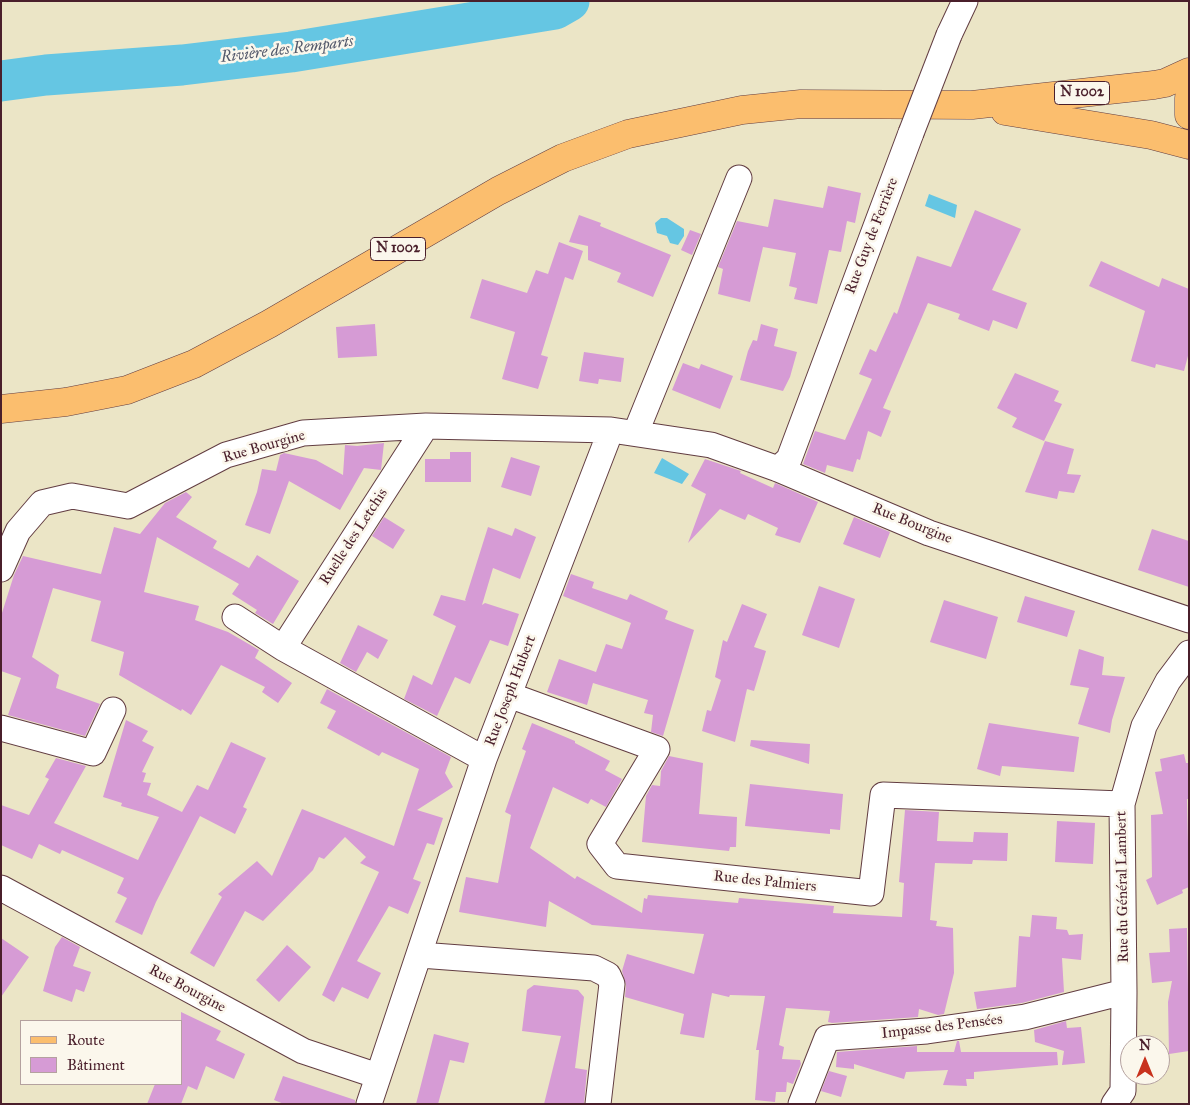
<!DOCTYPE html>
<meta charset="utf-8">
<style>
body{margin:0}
#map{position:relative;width:1190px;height:1105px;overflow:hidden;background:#ebe5c6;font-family:"IM FELL Great Primer",serif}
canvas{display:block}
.frame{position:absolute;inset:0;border:2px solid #4a1f2b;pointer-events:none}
.legend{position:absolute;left:20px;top:1020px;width:162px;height:65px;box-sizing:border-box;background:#fbf7ec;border:1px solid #b4a19f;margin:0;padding:6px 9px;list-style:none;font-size:15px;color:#4a1f2b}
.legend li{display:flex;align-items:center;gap:10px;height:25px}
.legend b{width:25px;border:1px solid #b4a19f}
.north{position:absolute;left:1120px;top:1035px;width:50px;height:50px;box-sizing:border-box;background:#fbf7ec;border:1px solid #b4a19f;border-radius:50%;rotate:0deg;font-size:14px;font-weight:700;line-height:20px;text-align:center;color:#4a1f2b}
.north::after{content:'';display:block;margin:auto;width:18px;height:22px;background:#c8321e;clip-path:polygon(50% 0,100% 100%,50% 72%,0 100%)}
</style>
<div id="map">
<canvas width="1190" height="1105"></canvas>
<div class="frame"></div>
<ul class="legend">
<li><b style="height:6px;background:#fbbe6e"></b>Route</li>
<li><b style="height:14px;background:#d69bd5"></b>Bâtiment</li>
</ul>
<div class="north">N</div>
</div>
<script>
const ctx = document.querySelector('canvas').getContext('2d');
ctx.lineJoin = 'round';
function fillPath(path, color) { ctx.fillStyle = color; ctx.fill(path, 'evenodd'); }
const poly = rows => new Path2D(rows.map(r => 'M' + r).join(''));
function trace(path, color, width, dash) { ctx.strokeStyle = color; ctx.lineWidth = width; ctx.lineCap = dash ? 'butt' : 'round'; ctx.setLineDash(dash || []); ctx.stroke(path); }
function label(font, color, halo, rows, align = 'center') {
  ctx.font = font + ' "IM FELL Great Primer",serif'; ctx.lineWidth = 5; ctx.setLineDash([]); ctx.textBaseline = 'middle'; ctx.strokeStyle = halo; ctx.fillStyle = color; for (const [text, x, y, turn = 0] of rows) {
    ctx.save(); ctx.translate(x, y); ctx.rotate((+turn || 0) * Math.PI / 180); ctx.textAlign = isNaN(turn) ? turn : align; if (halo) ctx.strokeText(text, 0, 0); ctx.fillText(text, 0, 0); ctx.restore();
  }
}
fillPath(poly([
 [929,194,957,205,955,218,925,206],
 [661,218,667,218,684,229,684,236,678,245,670,243,667,236,657,233,655,223],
 [662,458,689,474,682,484,654,473]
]), '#65c6e3');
trace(poly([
 [1,81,46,75,182,65,291,52,555,9,569,1]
]), '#65c6e3', 41);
fillPath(poly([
 [828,186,861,193,855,223,847,221,841,252,829,250,817,304,794,299,797,288,789,286,796,253,763,247,750,302,718,294,723,269,718,267,737,221,768,227,774,199,823,208],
 [975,210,1021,229,992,290,1027,303,1017,329,993,320,989,331,958,319,960,314,928,303,883,408,891,411,881,437,868,431,860,460,857,459,853,472,827,465,825,473,803,464,815,431,845,440,872,379,859,374,870,349,876,352,894,312,897,314,917,256,951,267],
 [579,215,601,223,600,226,671,255,653,297,617,282,621,273,588,260,588,246,569,242],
 [690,230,701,234,692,255,681,250],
 [559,242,583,251,573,280,565,277,541,355,548,357,538,389,502,379,515,332,470,318,482,279,527,293,536,270,548,274],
 [1101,261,1159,287,1162,278,1189,289,1189,352,1184,371,1156,364,1155,368,1131,361,1145,311,1089,286],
 [375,324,377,356,338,358,336,327],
 [761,324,778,329,774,346,797,352,790,377,783,391,740,380,748,351,753,340,757,341],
 [584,352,624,358,621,382,599,379,598,384,579,381],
 [683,363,699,369,701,364,733,376,720,409,672,390],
 [1015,373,1059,391,1054,401,1062,404,1044,441,1012,427,1017,418,997,408],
 [1045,441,1074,449,1067,474,1081,475,1074,493,1059,491,1057,499,1025,492],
 [384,443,381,470,364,468,340,510,289,481,270,534,245,525,257,492,262,469,276,471,280,455,284,453,316,460,343,475,345,445,357,446],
 [450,452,471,452,471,482,425,482,425,459,450,459],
 [511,457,540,466,531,496,501,487],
 [705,459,741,471,740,473,773,488,775,483,818,502,800,543,775,535,778,528,748,514,745,520,720,509,688,543,706,494,691,486],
 [186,492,192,497,176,517,217,541,213,548,249,568,257,555,299,581,273,624,255,613,257,610,232,594,239,584,157,537,144,592,199,606,195,620,228,632,259,650,255,658,292,683,278,703,262,692,265,687,221,665,191,715,182,709,181,711,119,675,124,652,91,641,101,601,53,588,32,657,59,675,56,688,100,704,85,736,8,715,21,678,1,671,1,616,14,575,23,556,101,574,114,527,140,534,165,503],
 [384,517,405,530,393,549,372,536],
 [854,517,890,532,880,558,843,544],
 [488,527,512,536,515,528,536,537,520,579,493,568,482,605,485,603,519,614,508,646,490,640,470,684,455,677,437,716,404,699,413,675,432,685,456,626,433,615,441,595,466,601,465,600],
 [1152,529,1189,541,1189,587,1138,570],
 [571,574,594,582,592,588,627,600,630,594,668,611,665,619,694,630,663,736,651,732,653,715,644,713,648,700,593,683,587,705,547,692,559,659,596,672,606,644,622,649,631,623,563,596],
 [819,586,855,599,839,648,802,635],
 [1025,596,1075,611,1067,637,1017,622],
 [944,600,998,617,986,659,930,642],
 [742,604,767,614,754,647,766,651,754,691,747,689,735,742,702,731,707,710,711,711,721,680,715,677,723,640,727,642],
 [358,625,388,640,378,659,367,652,356,672,340,663],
 [1079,649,1104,657,1102,675,1125,677,1112,720,1110,733,1078,724,1089,688,1070,685],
 [327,689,451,757,445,773,453,787,417,810,443,818,434,845,427,843,413,879,421,882,408,914,389,906,357,961,381,973,368,999,342,987,334,1002,322,995,379,872,360,863,366,857,345,837,324,859,319,857,313,870,263,921,245,911,214,967,190,953,222,897,218,894,257,861,272,876,302,809,394,846,419,769,382,752,379,756,327,728,336,711,320,703],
 [126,720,148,731,142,741,154,747,142,772,146,773,143,782,151,783,147,795,182,812,197,785,208,790,231,742,266,758,243,807,247,809,235,834,200,816,156,902,142,935,115,922,127,898,117,893,124,878,62,850,60,854,39,844,32,859,1,845,1,805,29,815,49,779,45,777,56,758,86,766,54,823,138,860,159,817,121,806,122,803,103,797],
 [532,723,575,741,575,743,610,761,605,770,622,779,606,807,591,799,588,804,553,787,530,848,575,879,577,876,642,913,644,898,647,899,648,895,738,903,739,898,834,906,833,913,902,917,904,883,899,882,905,810,939,812,937,841,973,842,974,832,1008,833,1007,861,973,860,972,864,935,863,930,920,937,921,936,926,953,928,954,973,944,1014,938,1015,919,1009,918,1017,832,1023,828,1022,830,1011,786,1008,779,1045,784,1047,782,1059,800,1060,801,1064,793,1084,787,1082,786,1092,776,1092,775,1102,755,1100,759,1050,756,1050,765,996,730,995,729,997,712,993,704,1038,680,1034,684,1014,625,997,626,985,622,971,627,954,694,974,704,934,592,925,549,901,546,927,459,912,466,877,498,883,511,815,505,812,526,751,522,749],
 [989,723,1079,737,1074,772,1002,766,1000,776,977,769],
 [751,740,810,744,809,764,750,746],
 [1184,754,1186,763,1189,763,1189,799,1187,799,1189,887,1182,890,1183,893,1157,905,1146,880,1152,877,1151,815,1163,814,1155,772,1162,771,1160,759],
 [669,756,703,763,699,814,737,817,736,847,730,847,729,851,642,842,646,796,652,785,660,786,661,771],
 [750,784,843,794,840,830,830,829,830,834,745,826],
 [1057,821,1095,823,1093,864,1055,862],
 [1032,915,1057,917,1056,929,1067,930,1069,935,1083,934,1081,960,1062,958,1064,992,1022,1003,977,1009,974,992,1016,987,1019,936,1030,937],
 [1187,928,1189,1051,1169,1054,1168,1002,1172,981,1152,983,1149,953,1170,952,1169,929],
 [62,937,80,947,73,966,91,972,84,992,76,989,72,1002,43,991,55,947],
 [1,938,29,957,1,997],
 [287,945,311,967,279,1002,256,980],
 [534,985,578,990,584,997,575,1068,587,1070,584,1104,544,1104,561,1036,522,1031,527,990],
 [181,1012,221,1031,216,1040,245,1054,234,1079,206,1066,197,1090,188,1086,181,1104,147,1104,155,1084,181,1084],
 [1066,1021,1067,1028,1081,1027,1085,1063,1062,1065,1064,1051,1035,1042,1034,1030],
 [434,1034,469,1043,464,1063,450,1060,438,1104,416,1104],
 [957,1041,959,1041,961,1052,1057,1052,1058,1065,974,1072,974,1079,966,1079,967,1086,943,1085,948,1070,906,1072,904,1079,854,1064,854,1069,836,1067,837,1052,917,1046,917,1052,954,1052],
 [829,1071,847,1076,841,1097,821,1091],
 [283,1076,355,1100,355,1104,284,1104,274,1100]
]), '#d69bd5');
const minor = poly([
 [949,35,965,1],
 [426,426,283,648,484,759],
 [636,432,739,178],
 [778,469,789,459,911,133],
 [1,569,18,531,42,503,72,496,128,506,226,455,303,433,426,426,611,430,711,445,778,469,929,533,1189,620],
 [235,617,283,648],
 [509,695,657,749,600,844,617,866,871,893,883,795,1122,804],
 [1,728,93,753,113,710],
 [1,888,303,1051,378,1076],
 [420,955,594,968,608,975,612,984,598,1104],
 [369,1104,484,759,611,430],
 [801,1104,827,1038,927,1031,1025,1017,1124,992],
 [1114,1104,1123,1091,1124,992,1122,804,1144,726,1168,681,1189,653]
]);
const primary = poly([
 [1189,98,1189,115],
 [1005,111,1151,135,1189,145],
 [1,409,66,402,127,390,194,364,269,324,498,191,563,158,628,134,742,110,801,104,972,105,1154,85,1165,83,1189,72]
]);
trace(minor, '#623d42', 27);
trace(primary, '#623d42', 29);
trace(minor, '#fff', 25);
trace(primary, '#fbbe6e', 28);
const minorBridge = poly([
 [911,133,949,35]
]);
trace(minorBridge, '#623d42', 27, []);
trace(minorBridge, '#fff', 25);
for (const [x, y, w] of [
 [1082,93,55],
 [398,249,55]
]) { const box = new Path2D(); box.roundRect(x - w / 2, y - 11.5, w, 23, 4); ctx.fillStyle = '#fbf7ec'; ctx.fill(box); trace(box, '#4a1f2b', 1); }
label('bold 14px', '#4a1f2b', null, [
 ["N 1002",1082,93],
 ["N 1002",398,249]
]);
label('15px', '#4a1f2b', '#fbf7ec', [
 ["Rue Guy de Ferrière",872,236,-69],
 ["Rue Bourgine",264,447,-16],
 ["Rue Bourgine",912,524,22],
 ["Ruelle des Letchis",354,537,-57],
 ["Rue Joseph Hubert",511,691,-69],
 ["Rue des Palmiers",765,882,6],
 ["Rue du Général Lambert",1123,887,-91],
 ["Rue Bourgine",187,989,28],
 ["Impasse des Pensées",942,1027,-7]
]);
label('italic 16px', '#53596b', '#fbf7ec', [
 ["Rivière des Remparts",287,50,-7]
]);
</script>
